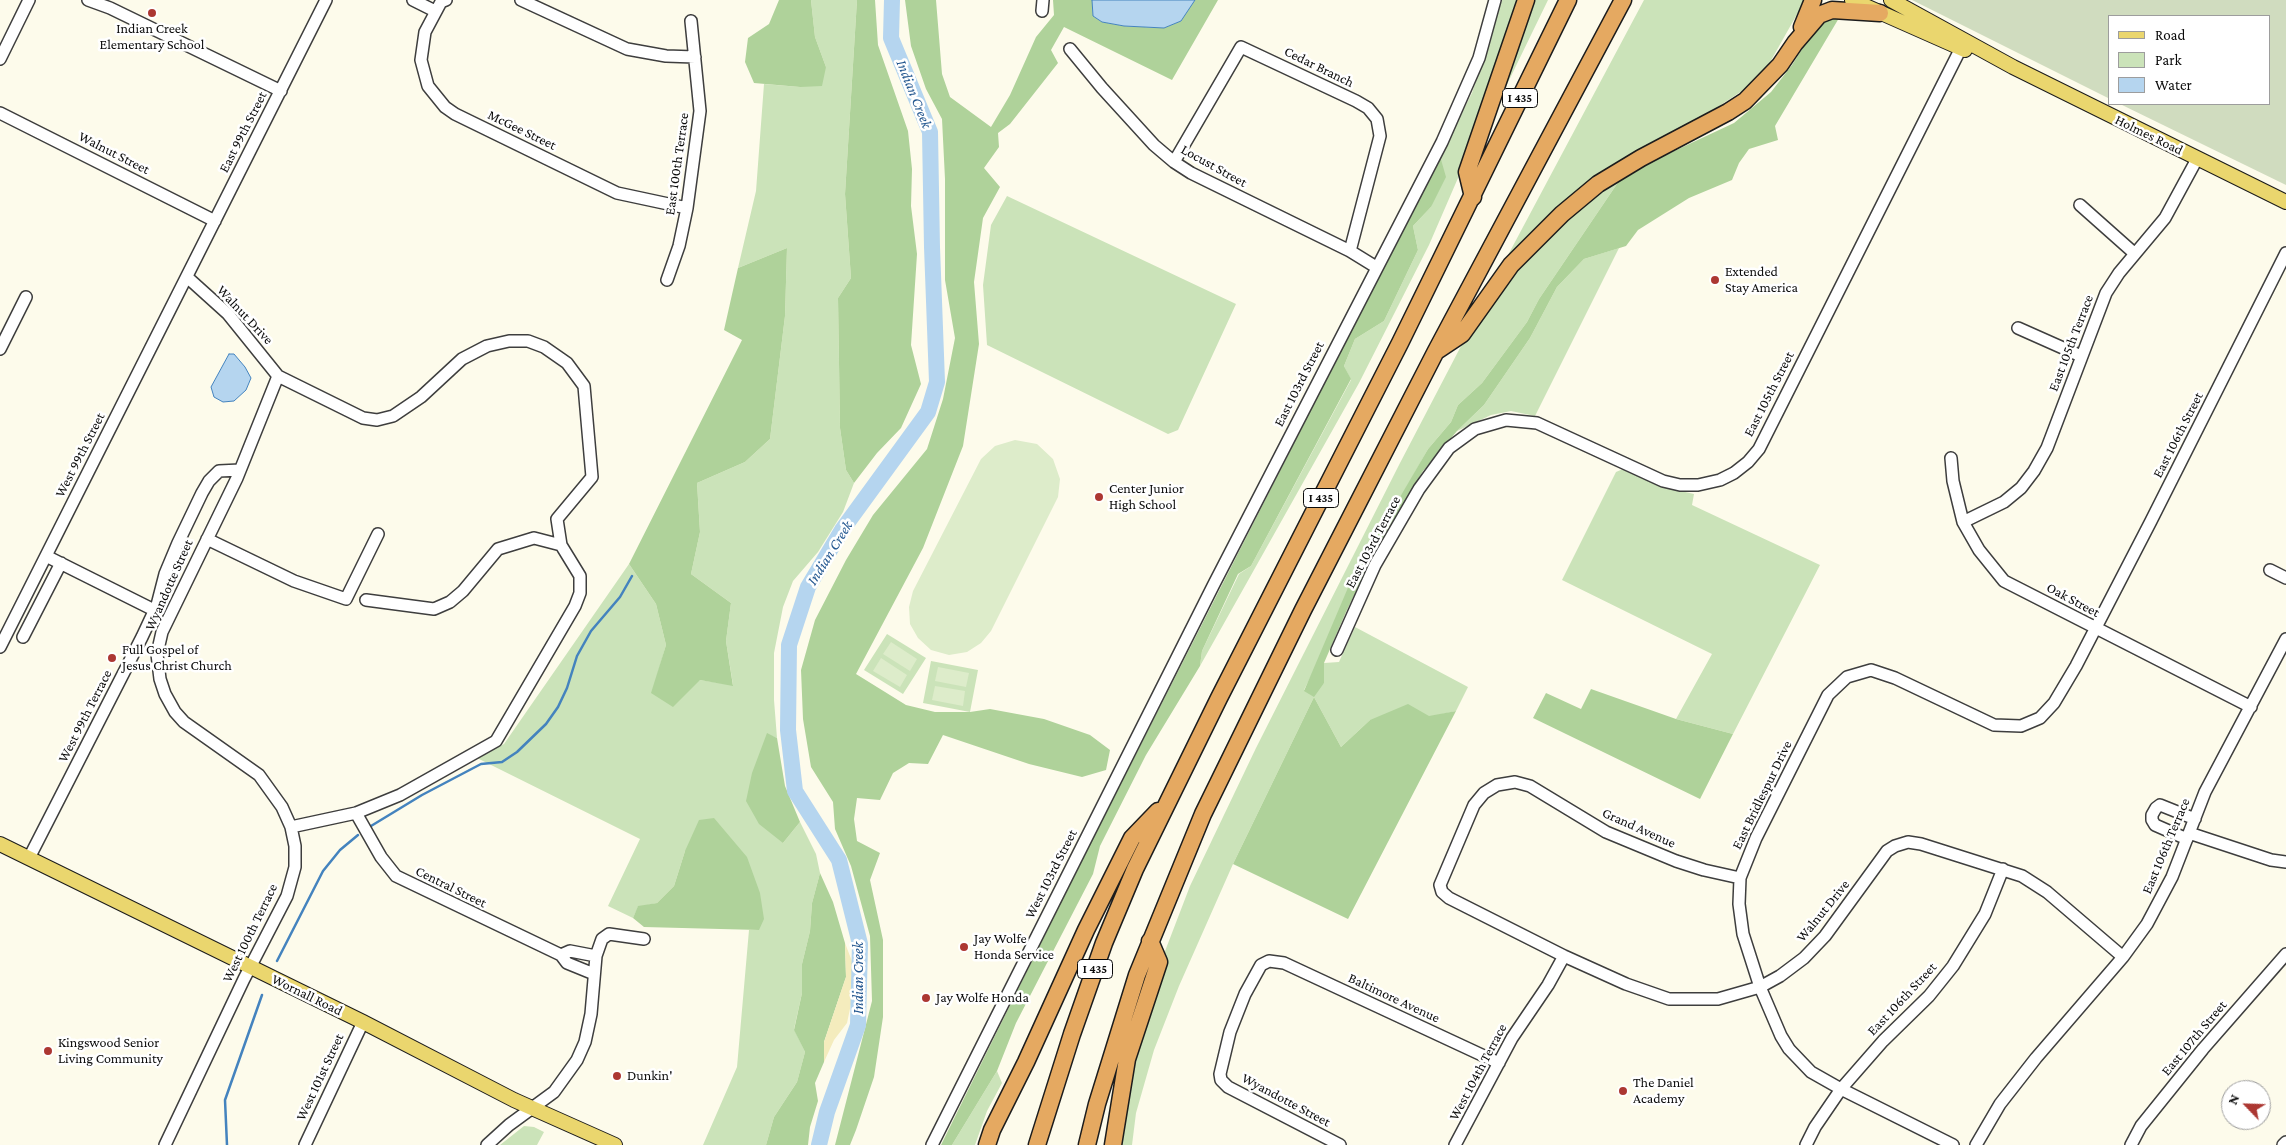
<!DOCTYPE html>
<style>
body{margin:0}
#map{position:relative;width:2286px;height:1145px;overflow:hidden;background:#fdfbeb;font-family:"Crimson Pro",serif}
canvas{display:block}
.legend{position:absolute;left:2108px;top:15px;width:162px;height:90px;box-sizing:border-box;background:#fff;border:1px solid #9d9d9d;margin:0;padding:6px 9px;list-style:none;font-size:15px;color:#0b0b0b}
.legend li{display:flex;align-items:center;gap:10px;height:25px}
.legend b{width:25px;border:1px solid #9d9d9d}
.north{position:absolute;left:2221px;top:1080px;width:50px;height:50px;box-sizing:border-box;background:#fff;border:1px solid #9d9d9d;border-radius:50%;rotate:294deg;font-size:14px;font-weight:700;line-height:20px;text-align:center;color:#0b0b0b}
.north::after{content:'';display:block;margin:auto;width:18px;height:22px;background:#ac3732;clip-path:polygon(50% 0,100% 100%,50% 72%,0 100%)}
</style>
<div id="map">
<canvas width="2286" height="1145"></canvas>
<ul class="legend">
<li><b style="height:6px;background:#ead66e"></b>Road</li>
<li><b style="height:14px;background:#cbe3b9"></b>Park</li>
<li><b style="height:14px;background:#b5d5ef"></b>Water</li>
</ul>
<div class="north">N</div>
</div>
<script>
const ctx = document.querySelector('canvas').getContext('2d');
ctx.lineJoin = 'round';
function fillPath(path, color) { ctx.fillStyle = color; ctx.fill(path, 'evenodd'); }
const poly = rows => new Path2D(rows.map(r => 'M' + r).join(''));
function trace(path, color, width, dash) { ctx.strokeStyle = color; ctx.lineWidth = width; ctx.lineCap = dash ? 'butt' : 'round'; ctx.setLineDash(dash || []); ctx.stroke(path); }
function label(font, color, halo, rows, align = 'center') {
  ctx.font = font + ' "Crimson Pro",serif'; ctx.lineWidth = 5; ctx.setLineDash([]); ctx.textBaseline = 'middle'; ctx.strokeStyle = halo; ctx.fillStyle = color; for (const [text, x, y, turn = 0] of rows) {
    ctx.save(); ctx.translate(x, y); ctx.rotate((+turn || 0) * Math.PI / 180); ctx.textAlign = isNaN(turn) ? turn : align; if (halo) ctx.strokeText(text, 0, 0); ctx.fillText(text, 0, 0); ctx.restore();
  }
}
fillPath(poly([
 [811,0,857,0,845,194,851,278,838,298,840,428,846,470,854,483,843,512,818,552,793,581,783,607,774,653,774,700,777,738,767,734,783,843,800,822,816,854,820,873,812,903,810,931,802,964,802,993,794,1029,805,1052,797,1082,774,1117,766,1145,703,1145,737,1067,749,930,759,930,685,851,674,886,657,903,638,907,633,918,608,906,640,839,477,758,504,744,629,564,656,604,666,645,652,693,700,680,733,685,726,641,731,603,691,574,700,532,697,483,745,462,770,439,785,316,787,248,738,268,756,191,764,84,800,87,826,67,815,37],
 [1502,0,1519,0,1471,148,1429,245,1359,383,1200,666,1202,651,1239,574,1251,566,1351,380,1344,366,1355,339,1384,321,1418,250,1413,226,1431,207,1440,156,1472,93],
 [1532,0,1548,0,1497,105],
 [1644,0,1805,0,1769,64,1745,89,1713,110,1625,158,1499,272],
 [1623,175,1539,299,1527,322,1482,383,1458,405,1451,422,1428,449,1405,490,1304,690,1324,683,1324,663,1339,662,1355,627,1468,687,1456,711,1429,717,1370,720,1341,747,1314,697,1233,864,1179,986,1154,1050,1136,1113,1132,1145,1119,1145,1122,1119,1140,1033,1162,959,1190,886,1256,748,1400,463,1460,348,1473,326,1507,280,1584,201],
 [1007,196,1236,304,1178,430,1168,434,987,345,983,285,991,225],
 [1619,248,1535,416,1511,411,1491,415,1457,431,1484,405,1530,338,1557,287,1584,259],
 [1623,469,1663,487,1694,494,1692,505,1820,565,1733,734,1676,719,1712,654,1562,580,1616,472],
 [887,634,926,658,903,694,864,670],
 [931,661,978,670,970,712,923,703],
 [997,1071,1002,1083,987,1111,975,1145,952,1145],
 [524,1126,534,1127,544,1132,537,1145,500,1145]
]), '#cbe3b9');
fillPath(poly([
 [779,0,811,0,815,37,826,67,822,86,800,87,754,83,745,62,748,38,769,24],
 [857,0,875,0,878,45,908,131,912,169,911,206,917,254,911,345,921,384,901,428,877,453,854,483,846,470,840,428,838,298,851,278,845,194],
 [905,0,936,0,942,74,950,97,991,127,1010,95,1036,37,1054,15,1053,0,1092,0,1093,16,1102,22,1124,26,1164,28,1181,21,1195,0,1218,0,1172,80,1064,27,1051,50,1058,63,1010,124,998,133,999,147,984,168,1000,187,983,218,974,282,979,344,963,446,923,548,856,674,906,705,935,712,970,712,990,709,1044,719,1090,735,1110,750,1106,770,1082,777,1029,764,943,735,928,764,909,763,893,773,880,800,857,798,854,819,857,841,880,853,870,880,883,940,883,1017,874,1077,856,1130,850,1145,835,1145,872,1001,870,936,851,866,835,829,833,802,811,767,803,719,801,670,815,620,846,560,873,515,927,449,943,399,955,338,945,280,945,179,942,119,926,89,911,46],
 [1822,17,1839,18,1775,126,1778,140,1749,149,1739,163,1732,180,1689,198,1638,230,1626,246,1584,259,1557,287,1530,338,1484,405,1457,431,1423,471,1380,542,1346,612,1324,663,1324,683,1314,697,1341,747,1370,720,1408,704,1429,716,1456,711,1348,919,1233,864,1314,697,1304,691,1350,583,1428,449,1451,422,1458,405,1482,383,1527,322,1539,299,1623,175,1734,123,1771,92,1792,65],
 [1440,156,1446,177,1431,207,1413,226,1418,250,1384,321,1355,339,1344,366,1351,379,1251,566,1238,574,1202,651,1200,666,1146,755,1100,846,1093,874,1016,1023,997,1071,952,1145,941,1145,1069,886],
 [787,248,785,316,770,439,745,462,697,483,700,532,691,574,731,603,726,641,733,686,700,680,673,707,651,693,666,645,656,604,629,564,742,340,724,330,738,268],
 [1591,689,1676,719,1733,734,1700,799,1533,718,1546,693,1581,709],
 [767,733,777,738,785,786,800,822,783,843,759,824,746,801,752,773],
 [714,818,747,857,760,893,764,919,759,930,644,927,633,918,638,906,657,903,674,886,685,851,699,820],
 [820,873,833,902,845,943,846,977,824,1042,824,1062,815,1083,818,1101,810,1127,808,1145,766,1145,774,1117,797,1082,805,1052,794,1030,802,993,802,964,810,931,812,903]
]), '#afd29a');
fillPath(poly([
 [845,943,853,964,851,1004,847,1023,834,1040,824,1062,824,1042,846,977]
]), '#f4ecbd');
fillPath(poly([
 [1912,0,2286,0,2286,185,2120,104,2270,104,2270,16,2110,16,2110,99]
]), '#d0dcbf');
fillPath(poly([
 [1015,440,1037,444,1053,459,1060,479,1058,497,991,631,981,643,967,652,949,655,931,650,918,638,910,624,909,607,913,591,981,459,995,446],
 [891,642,917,659,910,671,883,654],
 [881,658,907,675,900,687,873,671],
 [938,667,969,673,966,687,935,681],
 [935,686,965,691,963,706,932,700]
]), '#ddecca');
const water = poly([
 [1092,0,1195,0,1181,21,1164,28,1124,26,1102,22,1093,16,1092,0],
 [229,354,234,354,245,367,251,378,246,390,234,401,223,402,214,397,211,387,229,354]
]);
fillPath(water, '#b5d5ef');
trace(water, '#4483be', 1);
trace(poly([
 [371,826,422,795,481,764,502,762,517,752,546,724,558,707,567,688,577,656,591,631,620,597,632,576],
 [277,961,323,871,340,850,358,835],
 [227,1145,225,1100,262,995]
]), '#4483be', 2.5);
trace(poly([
 [819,1145,827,1112,858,1025,860,944,839,860,795,791,788,730,789,645,808,587,842,530,928,412,937,382,932,247,930,132,891,38,892,0]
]), '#b5d5ef', 16);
const minor = poly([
 [88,0,110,8,281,91],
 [413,0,435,11],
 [446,0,441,2,425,32,421,60,428,86,445,107,455,114,617,193,687,208],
 [521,0,627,49,666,56,695,57],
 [1042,11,1043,0],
 [1070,49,1102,88,1154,145,1174,162,1191,173,1350,251,1376,267],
 [0,59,29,0],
 [0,113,215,221],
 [1174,162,1241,47,1356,101,1368,108,1377,119,1380,136,1350,251],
 [2080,205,2134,253],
 [187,277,228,314,278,376,363,418,377,420,393,416,421,397,462,359,487,346,509,341,528,341,544,347,567,363,584,386,592,477,557,519,561,545,580,576,580,593,575,606,496,741,400,795,356,813,291,827],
 [667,280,679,246,687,208,700,111,691,21],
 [2018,328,2081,356],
 [0,349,26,297],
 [1951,458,1953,481,1963,522,1979,550,2004,581,2251,707],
 [1963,522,2004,502,2021,488,2034,471,2047,448,2106,293,2119,273,2165,218,2197,159],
 [207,539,294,581,346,599,378,534],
 [46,556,154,610],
 [2270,570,2286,578],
 [366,600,434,609,450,602,463,591,498,549,534,538,561,545],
 [23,637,61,563],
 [0,647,326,0],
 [1337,650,1375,565,1419,489,1449,448,1475,429,1506,420,1537,423,1663,481,1680,485,1698,485,1720,480,1734,473,1748,462,1759,449,1964,42],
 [356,813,381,857,396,876,561,955,567,963,594,974],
 [2189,833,2271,860,2286,862],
 [2187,839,2155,825,2152,820,2152,815,2156,808,2160,805,2195,819],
 [29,858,142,637,157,605,165,574,178,543,202,493,209,481,219,471,240,470],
 [1740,878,1704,870,1676,861,1606,832,1530,786,1515,782,1497,785,1484,793,1474,805,1440,885,1442,892,1449,898,1564,956,1626,984,1669,999,1718,999,1760,987,1780,976,1804,958,1825,936,1887,851,1895,846,1908,842,1921,844,2022,876,2047,892,2123,957],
 [561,955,570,951,596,956],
 [165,1145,244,979,287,896,295,867,295,846,291,827,282,807,259,775,184,722,175,712,165,694,160,679,157,654,162,632,237,478,278,376],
 [305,1145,363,1022],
 [487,1145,509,1125,554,1092,577,1060,585,1042,591,1014,596,956,602,939,609,934,644,939],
 [932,1145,1213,586,1442,142,1479,58,1495,0],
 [1340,1145,1228,1087,1221,1080,1220,1074,1230,1032,1245,994,1261,965,1269,961,1284,963,1499,1063],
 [1455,1145,1512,1038,1548,985,1564,956],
 [1806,1145,1815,1127,1841,1089,1883,1041,1929,996,1953,966,1985,914,2003,869],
 [1953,1145,1841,1089,1811,1072,1789,1049,1781,1036,1760,987,1743,934,1739,904,1740,878,1756,838,1828,695,1847,677,1871,670,1895,678,1994,725,2021,726,2040,718,2054,703,2076,666,2151,521,2286,253],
 [1976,1145,2000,1104,2036,1058,2123,957,2147,924,2172,877,2205,792,2286,639],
 [2131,1145,2141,1126,2203,1049,2286,954],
 [2283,1145,2286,1142]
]);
const major = poly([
 [1852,0,1965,50],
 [1891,0,2013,67,2286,202],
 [0,844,363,1022,514,1100,615,1145]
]);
const highway = poly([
 [1802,27,1813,0],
 [1473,197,1467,172,1526,0],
 [1438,350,1462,334,1511,265,1562,214,1598,184,1641,158,1728,112,1745,101,1780,65,1795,43,1819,15,1832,10,1880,13],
 [987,1145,992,1130,1026,1062,1086,930,1132,838,1158,811],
 [1037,1145,1072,1034,1104,943,1135,869,1219,698,1400,343,1568,0],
 [1087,1145,1097,1104,1137,975,1203,814,1303,610,1436,351,1623,0],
 [1113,1145,1127,1059,1159,962,1150,941]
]);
trace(minor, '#3e3e3e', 14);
trace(major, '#1c1c1c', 16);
trace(highway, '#1c1c1c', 19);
trace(minor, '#fff', 11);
trace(major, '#ead66e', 14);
trace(highway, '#e5a961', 16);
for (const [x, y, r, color] of [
 [152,13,5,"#ac3732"],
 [1715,280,5,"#ac3732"],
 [1099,497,5,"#ac3732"],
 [112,658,5,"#ac3732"],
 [964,947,5,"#ac3732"],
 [926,998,5,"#ac3732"],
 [48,1051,5,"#ac3732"],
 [617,1076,5,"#ac3732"],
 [1623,1091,5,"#ac3732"]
]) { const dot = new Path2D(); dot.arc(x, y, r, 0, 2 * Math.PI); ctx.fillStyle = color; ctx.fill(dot); trace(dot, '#fff', 2); }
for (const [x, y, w] of [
 [1520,98,35],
 [1321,498,35],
 [1095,969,35]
]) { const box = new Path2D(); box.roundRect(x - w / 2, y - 9.5, w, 19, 4); ctx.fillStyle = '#fff'; ctx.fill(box); trace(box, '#0b0b0b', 1); }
label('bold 12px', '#0b0b0b', null, [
 ["I 435",1520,98],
 ["I 435",1321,498],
 ["I 435",1095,969]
]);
label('14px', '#0b0b0b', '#fff', [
 ["Indian Creek",152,29,"center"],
 ["Elementary School",152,45,"center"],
 ["Extended",1725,272],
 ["Stay America",1725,288],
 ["Center Junior",1109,489],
 ["High School",1109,505],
 ["Full Gospel of",122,650],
 ["Jesus Christ Church",122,666],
 ["Jay Wolfe",974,939],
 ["Honda Service",974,955],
 ["Jay Wolfe Honda",936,998],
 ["Kingswood Senior",58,1043],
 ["Living Community",58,1059],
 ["Dunkin'",627,1076],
 ["The Daniel",1633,1083],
 ["Academy",1633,1099]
], 'left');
label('14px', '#0b0b0b', '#fff', [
 ["Cedar Branch",1319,67,26],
 ["McGee Street",522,130,26],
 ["East 99th Street",243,132,-63],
 ["Holmes Road",2149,135,26],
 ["Walnut Street",114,153,27],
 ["East 100th Terrace",677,164,-82],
 ["Locust Street",1214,166,29],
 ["Walnut Drive",245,315,47],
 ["East 105th Terrace",2071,343,-69],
 ["East 103rd Street",1299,384,-63],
 ["East 105th Street",1769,394,-63],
 ["East 106th Street",2178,435,-63],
 ["West 99th Street",80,455,-63],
 ["East 103rd Terrace",1373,542,-62],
 ["Wyandotte Street",169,585,-66],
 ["Oak Street",2073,600,28],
 ["West 99th Terrace",85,716,-63],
 ["East Bridlespur Drive",1762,795,-64],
 ["Grand Avenue",1639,828,24],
 ["East 106th Terrace",2166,846,-67],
 ["West 103rd Street",1051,874,-63],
 ["Central Street",451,887,26],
 ["Walnut Drive",1823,911,-51],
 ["West 100th Terrace",250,933,-64],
 ["Wornall Road",307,995,26],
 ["Baltimore Avenue",1394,998,25],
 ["East 106th Street",1902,999,-47],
 ["East 107th Street",2194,1038,-50],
 ["West 104th Terrace",1478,1072,-62],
 ["West 101st Street",320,1077,-65],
 ["Wyandotte Street",1286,1100,28]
]);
label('italic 15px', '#22568f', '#fff', [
 ["Indian Creek",914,94,68],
 ["Indian Creek",830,553,-58],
 ["Indian Creek",858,978,-90]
]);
</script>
